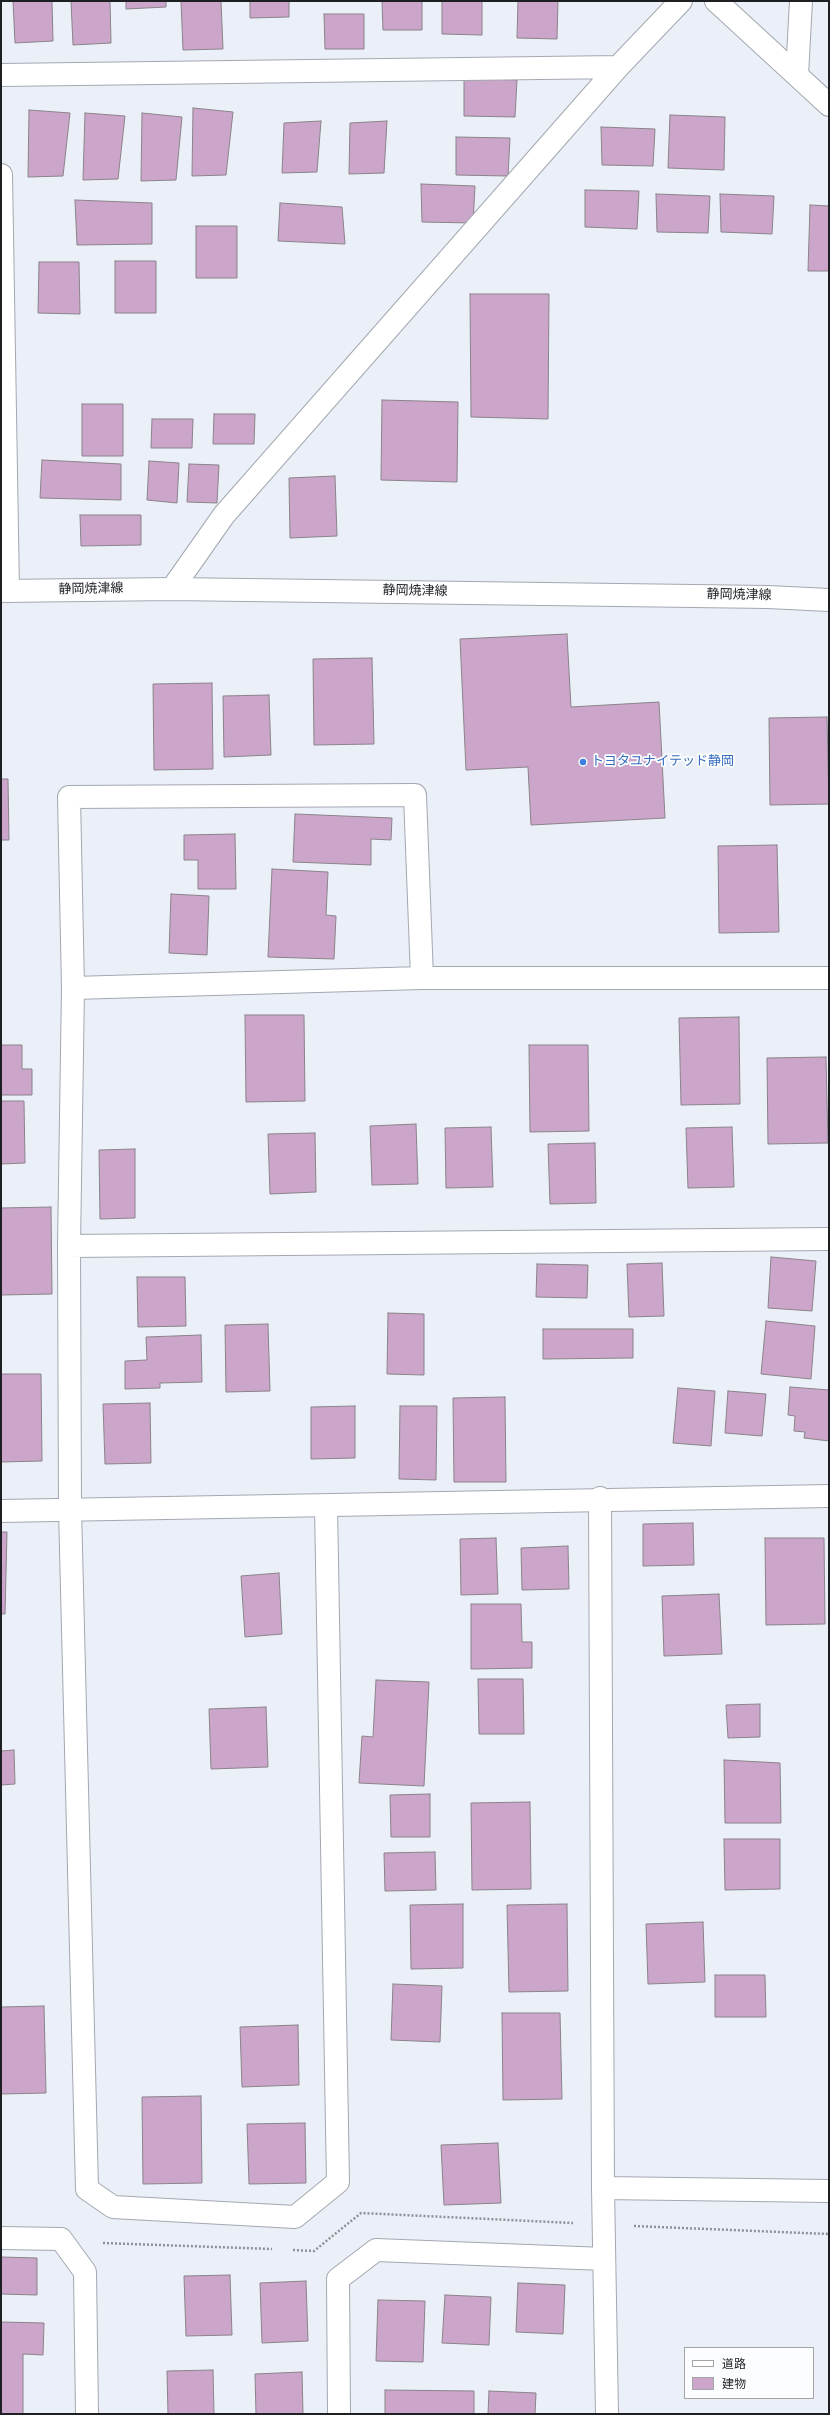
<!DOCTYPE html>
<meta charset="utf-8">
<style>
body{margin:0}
#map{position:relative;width:830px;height:2415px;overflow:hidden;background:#ebeff8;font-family:Overpass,"Noto Sans JP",sans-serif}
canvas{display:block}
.frame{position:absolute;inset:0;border:2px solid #1d1f22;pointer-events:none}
.legend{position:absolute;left:684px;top:2347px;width:130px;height:52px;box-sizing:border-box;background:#fcfdfe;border:1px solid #a3a4a6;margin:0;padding:5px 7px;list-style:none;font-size:12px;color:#1d1f22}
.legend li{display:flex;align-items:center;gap:8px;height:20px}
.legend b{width:20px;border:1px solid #a3a4a6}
</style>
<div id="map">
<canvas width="830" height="2415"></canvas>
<div class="frame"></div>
<ul class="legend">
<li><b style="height:5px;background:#fff"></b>道路</li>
<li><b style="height:11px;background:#cba6ca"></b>建物</li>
</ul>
</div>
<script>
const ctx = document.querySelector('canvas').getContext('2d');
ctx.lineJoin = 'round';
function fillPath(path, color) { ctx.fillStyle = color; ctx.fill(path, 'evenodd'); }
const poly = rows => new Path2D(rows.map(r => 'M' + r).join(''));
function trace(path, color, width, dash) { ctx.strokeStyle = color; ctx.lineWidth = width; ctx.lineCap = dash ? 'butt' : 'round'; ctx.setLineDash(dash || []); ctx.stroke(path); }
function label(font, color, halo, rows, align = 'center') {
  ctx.font = font + ' Overpass,"Noto Sans JP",sans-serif'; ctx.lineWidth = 3.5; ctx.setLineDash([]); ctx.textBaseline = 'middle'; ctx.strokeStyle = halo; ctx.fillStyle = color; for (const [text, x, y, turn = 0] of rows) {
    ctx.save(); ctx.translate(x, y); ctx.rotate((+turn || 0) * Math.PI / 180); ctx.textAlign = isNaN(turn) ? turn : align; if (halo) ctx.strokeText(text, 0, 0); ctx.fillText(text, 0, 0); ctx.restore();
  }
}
const building = poly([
 [13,1,52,1,53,41,15,43,13,1],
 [71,1,110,1,111,43,73,45,71,1],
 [126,1,166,1,166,7,126,9,126,1],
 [181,1,221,1,223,49,183,50,181,1],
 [250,1,289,1,289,17,250,18,250,1],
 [382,1,422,1,422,30,383,30,382,1],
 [442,1,482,1,482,35,442,34,442,1],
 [518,1,558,1,557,39,517,38,518,1],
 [324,14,364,14,364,49,325,49,324,14],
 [464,78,517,80,515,117,464,116,464,78],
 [193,108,233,112,226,175,192,176,193,108],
 [29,110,70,113,63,176,28,177,29,110],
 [85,113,125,116,118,179,83,180,85,113],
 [142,113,182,117,176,180,141,181,142,113],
 [670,115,725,117,724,170,668,168,670,115],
 [321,121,317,172,282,173,284,123,321,121],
 [387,121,384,173,349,174,350,123,387,121],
 [601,127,655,129,653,166,602,165,601,127],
 [456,137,510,138,508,176,456,175,456,137],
 [421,184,475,186,473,223,422,222,421,184],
 [585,190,639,191,637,229,585,227,585,190],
 [656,194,710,196,708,233,657,232,656,194],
 [720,194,774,196,772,234,721,232,720,194],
 [75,200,152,203,152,244,77,245,75,200],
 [280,203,342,207,345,244,278,241,280,203],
 [810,205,829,206,829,271,808,271,810,205],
 [196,226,237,226,237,278,196,278,196,226],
 [115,261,156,261,156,313,115,313,115,261],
 [39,262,79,262,80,314,38,313,39,262],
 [470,294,549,294,548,419,471,417,470,294],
 [382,400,458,402,457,482,381,480,382,400],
 [82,404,123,404,123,456,82,456,82,404],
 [214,414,255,414,254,444,213,444,214,414],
 [152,419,193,419,192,448,151,448,152,419],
 [42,460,121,464,121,500,40,498,42,460],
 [149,461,179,463,177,503,147,500,149,461],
 [189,464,219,465,217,503,187,502,189,464],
 [335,476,337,536,290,538,289,478,335,476],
 [80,515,141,515,141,545,81,546,80,515],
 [567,634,571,707,659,702,665,818,531,825,528,767,466,770,460,639,567,634],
 [372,658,374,744,314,745,313,659,372,658],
 [212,683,213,769,154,770,153,684,212,683],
 [269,695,271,755,224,757,223,696,269,695],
 [827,717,829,804,770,805,769,718,827,717],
 [1,779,8,779,9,840,1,840,1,779],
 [295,814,392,818,391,840,371,839,371,865,293,862,295,814],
 [235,834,236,889,198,889,198,860,184,860,184,835,235,834],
 [777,845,779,932,719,933,718,846,777,845],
 [272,869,328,872,326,915,336,916,334,959,268,957,272,869],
 [171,894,209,896,207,955,169,953,171,894],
 [245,1015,304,1015,305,1101,246,1102,245,1015],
 [739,1017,740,1104,681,1105,679,1018,739,1017],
 [1,1045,22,1045,22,1069,32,1069,32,1095,1,1095,1,1045],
 [529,1045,588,1045,589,1131,530,1132,529,1045],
 [826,1057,828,1143,768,1144,767,1058,826,1057],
 [1,1101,24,1101,25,1163,1,1164,1,1101],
 [416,1124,418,1184,372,1185,370,1126,416,1124],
 [491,1127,493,1187,446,1188,445,1128,491,1127],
 [732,1127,734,1187,688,1188,686,1128,732,1127],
 [315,1133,316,1192,270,1194,268,1134,315,1133],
 [595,1143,596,1203,550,1204,548,1144,595,1143],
 [135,1149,135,1218,100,1219,99,1150,135,1149],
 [51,1207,52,1294,1,1295,1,1208,51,1207],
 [771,1257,816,1261,812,1311,768,1308,771,1257],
 [662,1263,664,1316,629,1317,627,1264,662,1263],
 [537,1264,588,1265,587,1298,536,1297,537,1264],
 [137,1277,185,1277,186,1326,138,1327,137,1277],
 [388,1313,424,1314,424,1375,387,1374,388,1313],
 [766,1321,815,1326,811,1379,761,1374,766,1321],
 [268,1324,270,1391,226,1392,225,1325,268,1324],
 [543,1329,633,1329,633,1358,543,1359,543,1329],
 [201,1335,202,1382,160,1383,160,1388,125,1389,125,1361,147,1360,146,1337,201,1335],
 [1,1374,41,1374,42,1461,1,1462,1,1374],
 [790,1387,829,1390,829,1441,804,1438,805,1432,794,1431,795,1416,788,1415,790,1387],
 [678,1388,715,1391,711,1446,673,1443,678,1388],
 [728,1391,766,1394,762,1436,725,1433,728,1391],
 [505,1397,506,1482,454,1482,453,1398,505,1397],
 [150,1403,151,1463,105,1464,103,1404,150,1403],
 [355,1406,355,1458,311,1459,311,1407,355,1406],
 [400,1406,437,1406,436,1480,399,1479,400,1406],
 [693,1523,694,1565,643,1566,643,1524,693,1523],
 [1,1532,7,1532,5,1614,1,1614,1,1532],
 [496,1538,498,1594,461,1595,460,1539,496,1538],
 [765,1538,824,1538,825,1624,766,1625,765,1538],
 [568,1546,569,1589,522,1590,521,1548,568,1546],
 [279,1573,282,1634,245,1637,241,1576,279,1573],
 [719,1594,722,1654,664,1656,662,1596,719,1594],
 [471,1604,521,1604,522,1642,532,1642,532,1668,471,1669,471,1604],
 [478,1679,523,1679,524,1734,479,1734,478,1679],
 [376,1680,429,1682,424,1786,359,1783,362,1736,373,1737,376,1680],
 [760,1704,760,1737,728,1738,726,1705,760,1704],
 [266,1707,268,1767,211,1769,209,1709,266,1707],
 [14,1750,15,1784,1,1785,1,1751,14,1750],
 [724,1760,780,1763,781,1823,725,1823,724,1760],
 [430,1794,430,1837,391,1837,390,1795,430,1794],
 [530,1802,531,1889,472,1890,471,1803,530,1802],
 [724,1839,780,1839,780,1889,725,1890,724,1839],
 [435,1852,436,1890,385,1891,384,1853,435,1852],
 [463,1904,463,1968,411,1969,410,1905,463,1904],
 [567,1904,568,1991,509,1992,507,1905,567,1904],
 [703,1922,705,1982,648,1984,646,1924,703,1922],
 [715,1975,765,1975,766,2017,715,2017,715,1975],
 [393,1984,442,1986,440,2042,391,2040,393,1984],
 [44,2006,46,2093,1,2094,1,2007,44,2006],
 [502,2013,560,2013,562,2099,503,2100,502,2013],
 [298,2025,299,2085,242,2087,240,2027,298,2025],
 [201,2096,202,2183,143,2184,142,2097,201,2096],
 [305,2123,306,2183,249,2184,247,2124,305,2123],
 [498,2143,501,2203,444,2205,441,2145,498,2143],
 [1,2257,37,2258,37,2295,1,2294,1,2257],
 [230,2275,232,2335,186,2336,184,2276,230,2275],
 [306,2281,308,2341,262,2343,260,2283,306,2281],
 [518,2283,565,2285,563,2334,516,2332,518,2283],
 [445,2295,491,2297,489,2345,442,2343,445,2295],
 [378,2300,425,2301,423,2362,376,2361,378,2300],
 [1,2322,44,2323,43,2355,23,2354,23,2414,1,2414,1,2322],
 [213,2370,214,2414,168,2414,167,2371,213,2370],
 [302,2372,303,2414,256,2414,255,2374,302,2372],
 [385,2390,474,2391,474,2414,385,2414,385,2390],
 [489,2391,536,2393,535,2414,488,2414,489,2391]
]);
fillPath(building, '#cba6ca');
trace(building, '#8a8389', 1);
const minor = poly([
 [716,1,829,105],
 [1,75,618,67],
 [797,75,801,1],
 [1,175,8,591],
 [172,589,224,515,618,67,681,1],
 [73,988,422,978,829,978],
 [69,1246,829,1239],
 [600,1498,603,2188,607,2414],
 [326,1506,338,2182,295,2217,113,2207,87,2189,70,1509,69,1246,73,988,69,797,415,795,422,978],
 [603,2188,829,2191],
 [1,2238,61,2239,85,2272,87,2414],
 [339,2414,338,2279,376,2250,604,2259]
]);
const tertiary = poly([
 [1,1511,829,1496]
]);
const secondary = poly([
 [1,591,172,589,768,597,829,600]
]);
trace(minor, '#a3a8b0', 24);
trace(tertiary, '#a3a8b0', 24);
trace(secondary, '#a3a8b0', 24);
trace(poly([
 [634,2226,829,2234],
 [103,2243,272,2249],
 [293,2250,314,2251,361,2213,573,2223]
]), '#8d9197', 2.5, [2, 2]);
trace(minor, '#fff', 22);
trace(tertiary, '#fff', 22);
trace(secondary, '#fff', 22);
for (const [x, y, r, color] of [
 [583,762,4,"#3f7fe0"]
]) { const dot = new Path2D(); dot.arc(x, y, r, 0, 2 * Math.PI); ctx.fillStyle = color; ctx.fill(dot); trace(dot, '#fcfdfe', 1.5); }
label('13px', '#1d1f22', '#fcfdfe', [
 ["静岡焼津線",91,590,-1],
 ["静岡焼津線",415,592,1],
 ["静岡焼津線",739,596,1]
]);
label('13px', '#366cbe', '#fcfdfe', [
 ["トヨタユナイテッド静岡",591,762]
], 'left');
</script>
